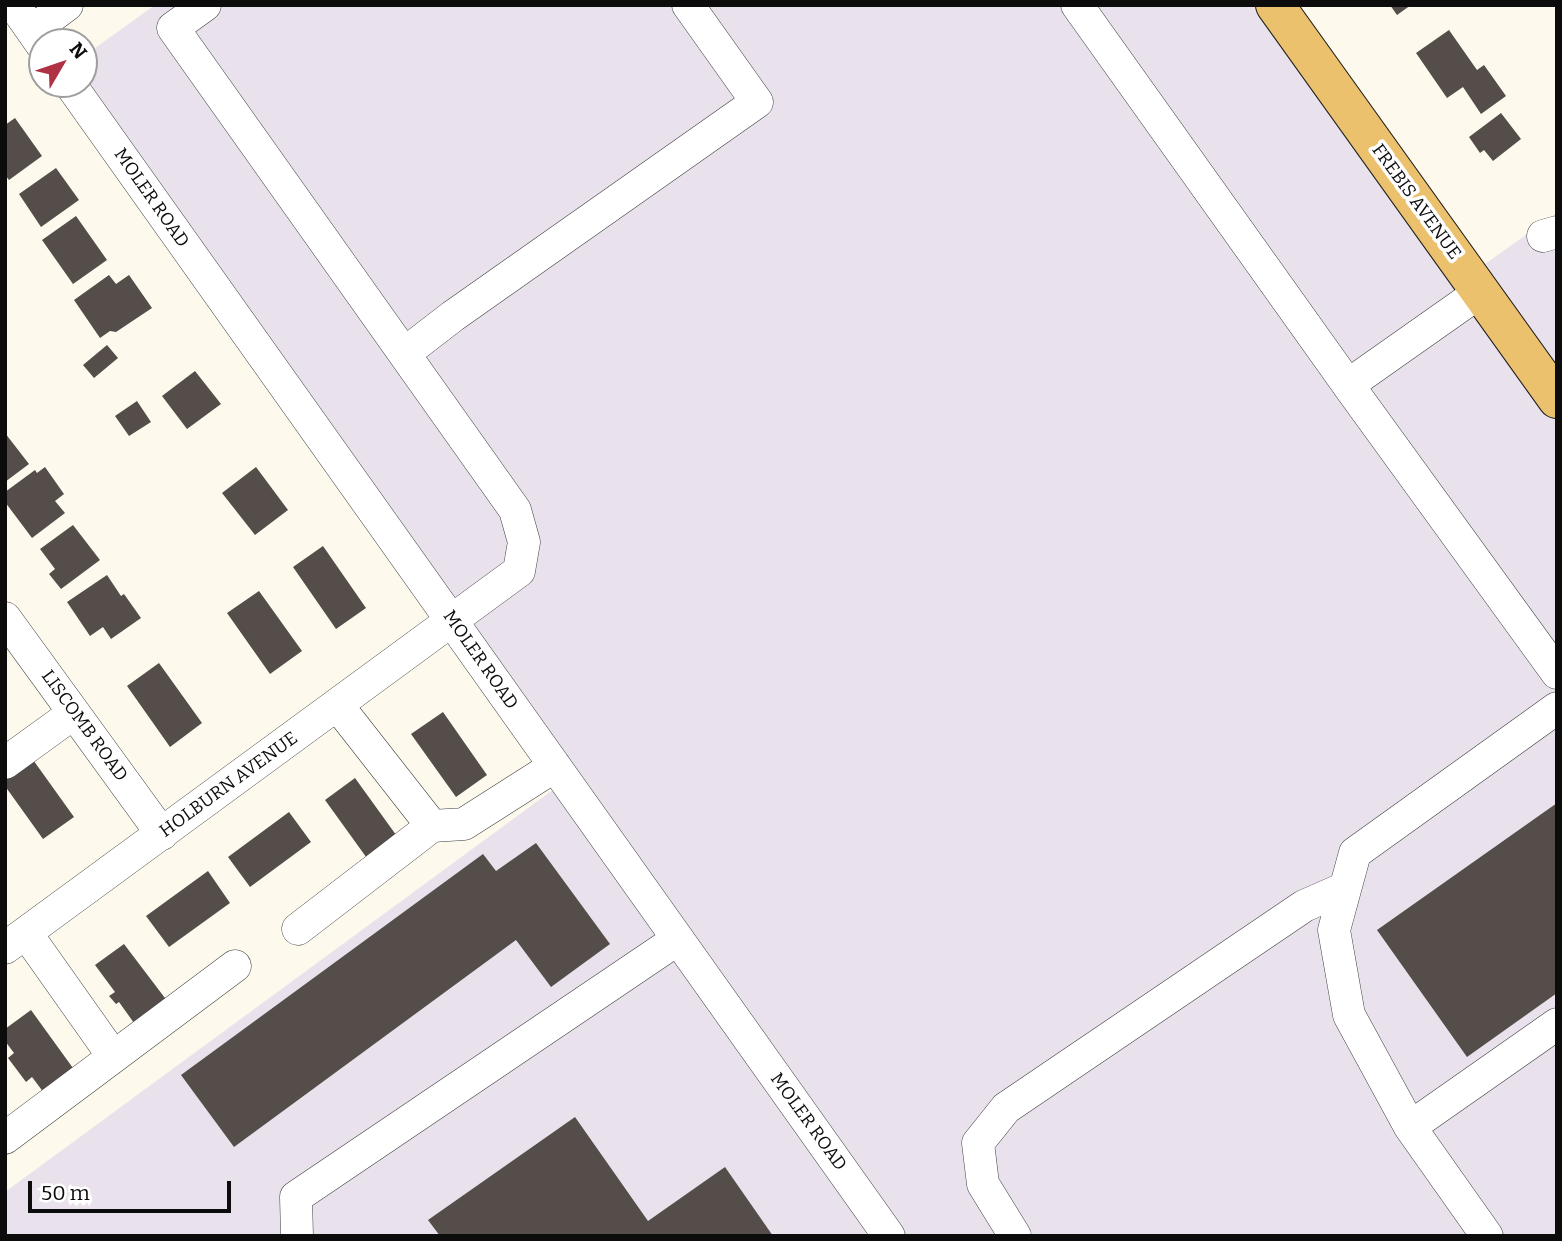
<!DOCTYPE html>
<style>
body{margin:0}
#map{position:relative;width:1562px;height:1241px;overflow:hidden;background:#fdf9ed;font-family:Bitter,serif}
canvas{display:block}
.frame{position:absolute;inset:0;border:7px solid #0c0c0c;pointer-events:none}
.north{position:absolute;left:28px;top:28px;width:70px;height:70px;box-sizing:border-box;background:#fff;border:2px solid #9e9e9e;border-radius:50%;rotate:51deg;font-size:19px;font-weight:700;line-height:28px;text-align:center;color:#0c0c0c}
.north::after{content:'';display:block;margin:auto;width:24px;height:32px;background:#b03144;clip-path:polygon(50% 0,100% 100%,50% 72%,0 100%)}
.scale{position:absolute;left:28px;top:1181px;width:203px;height:32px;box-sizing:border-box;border:4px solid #0c0c0c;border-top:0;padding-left:9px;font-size:21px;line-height:24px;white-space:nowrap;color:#0c0c0c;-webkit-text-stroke:5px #fff;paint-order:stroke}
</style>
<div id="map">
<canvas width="1562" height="1241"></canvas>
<div class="frame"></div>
<div class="north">N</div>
<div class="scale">50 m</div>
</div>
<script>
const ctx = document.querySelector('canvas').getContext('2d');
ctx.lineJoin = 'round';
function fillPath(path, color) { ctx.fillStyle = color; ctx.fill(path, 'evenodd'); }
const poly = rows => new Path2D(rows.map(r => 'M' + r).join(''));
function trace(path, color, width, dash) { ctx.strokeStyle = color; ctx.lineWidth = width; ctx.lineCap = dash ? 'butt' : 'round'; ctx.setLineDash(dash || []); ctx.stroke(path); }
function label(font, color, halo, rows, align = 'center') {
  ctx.font = font + ' Bitter,serif'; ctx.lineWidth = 7; ctx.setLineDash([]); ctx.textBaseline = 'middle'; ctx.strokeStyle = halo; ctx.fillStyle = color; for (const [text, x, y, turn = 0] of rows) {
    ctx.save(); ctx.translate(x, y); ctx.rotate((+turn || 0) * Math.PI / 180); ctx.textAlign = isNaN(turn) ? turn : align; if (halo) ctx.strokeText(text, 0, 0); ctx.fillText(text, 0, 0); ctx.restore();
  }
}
fillPath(poly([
 [155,5,1274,5,1468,276,1557,213,1557,1236,5,1236,5,1192,569,778,84,84,84,56]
]), '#e9e1eb');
fillPath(poly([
 [1390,5,1411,5,1397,15],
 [1449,30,1477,70,1484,65,1506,96,1481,114,1463,87,1447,98,1416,53],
 [1501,113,1521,139,1493,161,1484,150,1480,153,1469,137],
 [15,118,42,156,9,180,5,175,5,125],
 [56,168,79,200,41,227,19,194],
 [76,216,107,260,73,284,42,240],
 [109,275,116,284,129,275,152,308,116,332,110,331,100,338,74,300],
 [107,345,118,358,94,378,83,365],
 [195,371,221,404,187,429,162,396],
 [137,401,151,422,129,436,115,416],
 [5,433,29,464,5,482],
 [45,467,64,494,55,501,65,513,32,538,5,502,5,492,35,470,37,473],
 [256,467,288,510,255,535,222,493],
 [73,525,100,560,61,589,49,574,55,569,40,549],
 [323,546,366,608,336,629,293,567],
 [107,575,121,596,124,594,141,618,111,639,103,627,90,636,67,602],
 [259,591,302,651,270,674,227,613],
 [159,663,202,723,170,747,127,686],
 [443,712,487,775,456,797,411,734],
 [31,757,74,817,43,839,5,786,5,775],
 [355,778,399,839,369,861,325,800],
 [1557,803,1557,993,1467,1057,1377,930],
 [289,812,311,842,250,887,228,857],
 [536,843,610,944,551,987,516,940,234,1147,181,1075,483,854,496,871],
 [208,871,230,903,169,947,146,916],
 [124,944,171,1006,139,1030,119,1002,116,1004,109,996,115,992,95,965],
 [31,1010,78,1075,47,1097,32,1077,26,1082,8,1058,14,1053,5,1041,5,1029],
 [575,1117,648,1221,725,1167,773,1236,440,1236,428,1220]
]), '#544d4a');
const minor = poly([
 [14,5,42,45],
 [1077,5,1348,385,1480,292],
 [32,31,67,5],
 [70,84,889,1236],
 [1543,236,1557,232],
 [405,353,453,316,757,102,688,5],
 [1348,385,1557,673],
 [5,618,162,834],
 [338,706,432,826],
 [5,763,74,713],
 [298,929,432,826,464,824,555,766],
 [26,933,113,1056],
 [5,948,519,571,524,542,515,510,173,28,205,5],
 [1410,1127,1349,1015,1334,930,1355,853,1557,708],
 [5,1138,235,966],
 [297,1236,296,1197,678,939],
 [1015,1236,983,1184,978,1143,1006,1108,1304,906,1345,888],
 [1487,1236,1410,1127,1557,1024]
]);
const major = poly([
 [1275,5,1557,399]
]);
trace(minor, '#3f3f3f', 33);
trace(major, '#1d1d1d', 40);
trace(minor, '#fff', 32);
trace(major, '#ecc16e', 38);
label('18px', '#0c0c0c', '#fff', [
 ["MOLER ROAD",151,198,55],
 ["FREBIS AVENUE",1416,202,54],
 ["MOLER ROAD",480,660,55],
 ["LISCOMB ROAD",84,726,54],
 ["HOLBURN AVENUE",229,785,-36],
 ["MOLER ROAD",808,1122,54]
]);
</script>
